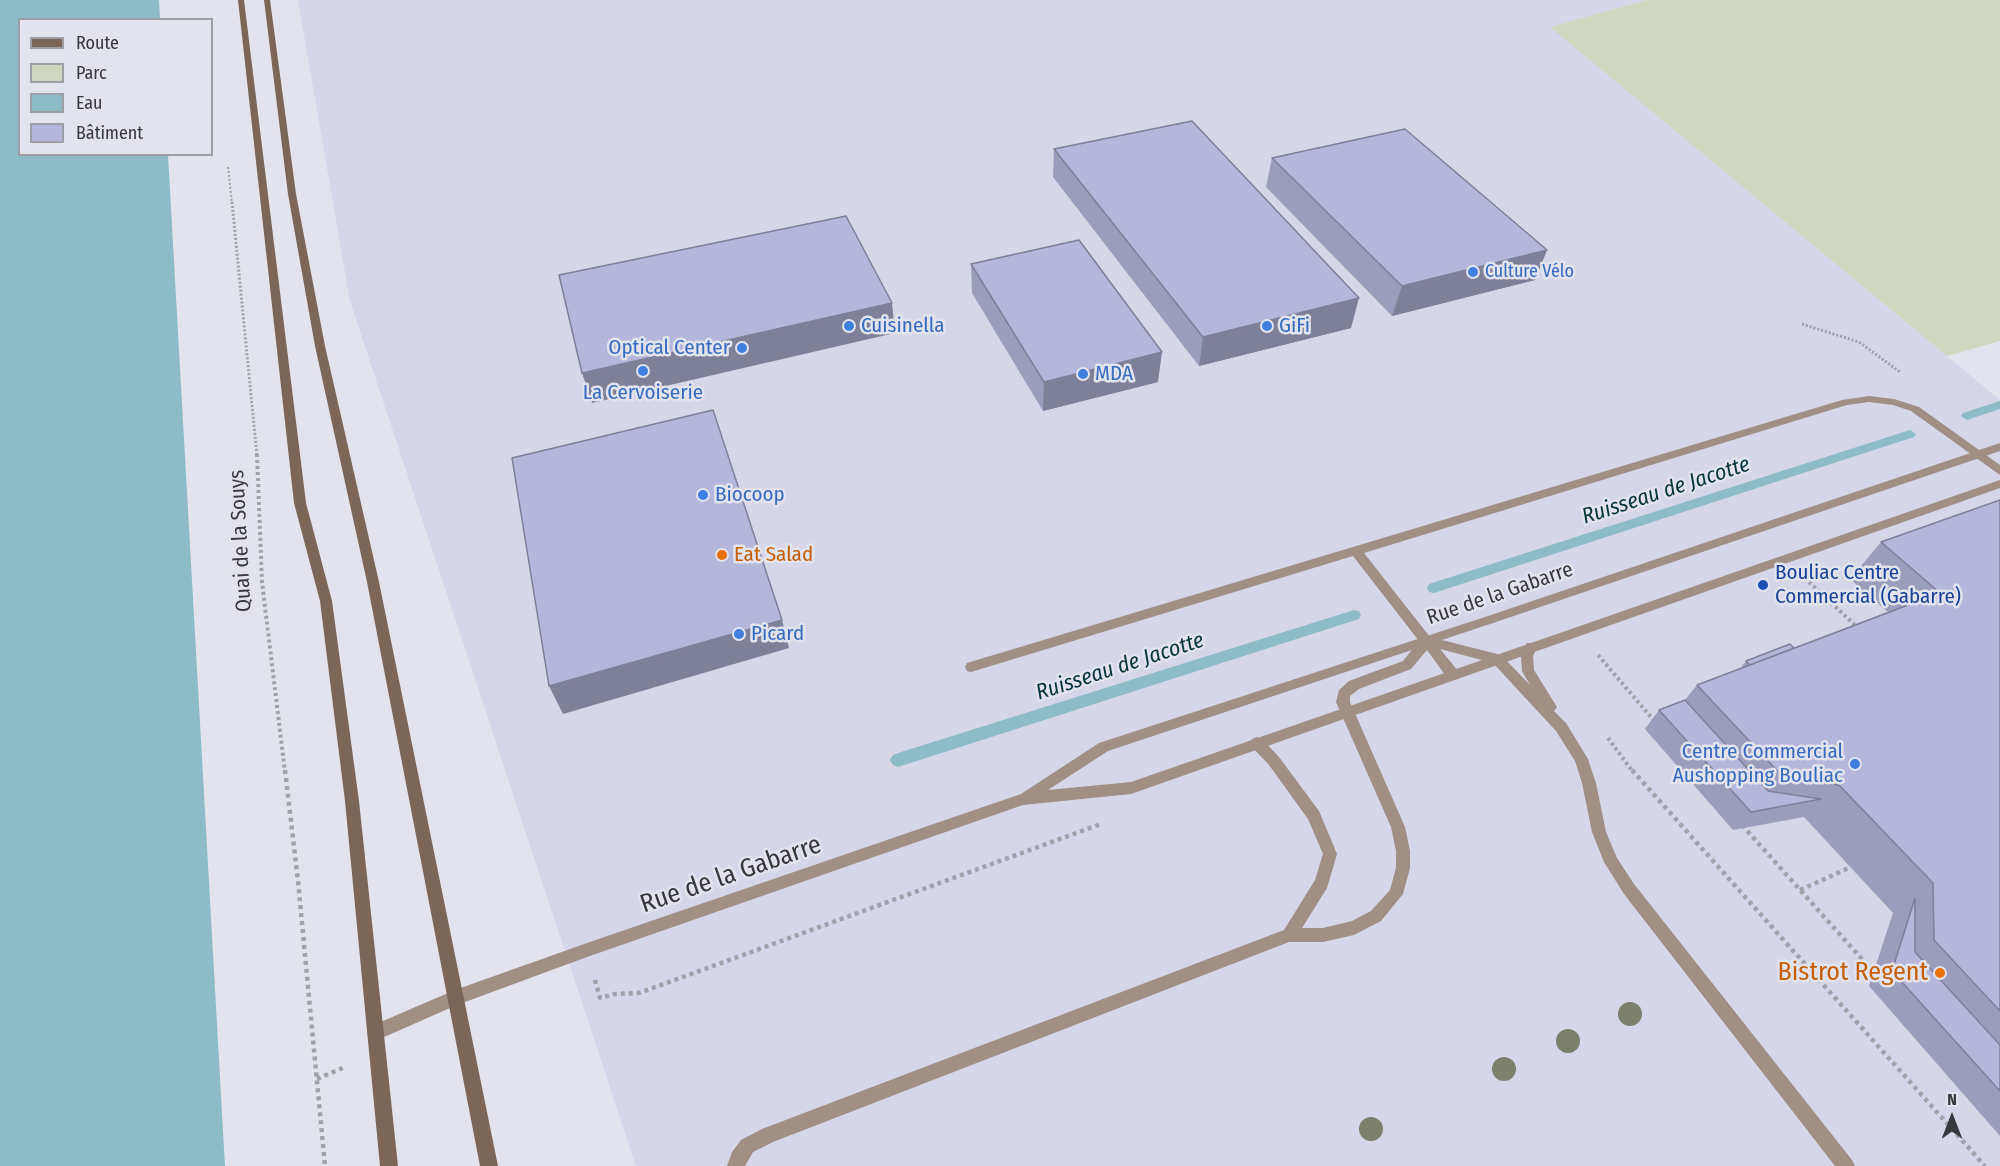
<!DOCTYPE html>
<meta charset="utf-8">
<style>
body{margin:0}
#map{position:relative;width:2000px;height:1166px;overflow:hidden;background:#e3e3ed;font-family:"Fira Sans Condensed",sans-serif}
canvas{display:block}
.legend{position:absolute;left:18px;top:18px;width:195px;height:138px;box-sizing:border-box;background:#e3e3ed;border:2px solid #9e9fa6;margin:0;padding:8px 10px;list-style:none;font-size:18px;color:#37383b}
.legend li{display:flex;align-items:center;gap:12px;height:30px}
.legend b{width:30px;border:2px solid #9e9fa6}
.north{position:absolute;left:1922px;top:1088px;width:60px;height:60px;-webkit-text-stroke:4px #e3e3ed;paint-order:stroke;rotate:0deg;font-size:16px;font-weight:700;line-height:24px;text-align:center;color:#37383b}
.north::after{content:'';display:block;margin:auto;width:21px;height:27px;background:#37383b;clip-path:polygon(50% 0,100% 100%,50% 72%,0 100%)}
</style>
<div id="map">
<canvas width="2000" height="1166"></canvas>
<ul class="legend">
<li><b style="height:8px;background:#7c6658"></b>Route</li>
<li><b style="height:16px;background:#d0d7c0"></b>Parc</li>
<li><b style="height:16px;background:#8dbcc8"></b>Eau</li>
<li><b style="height:16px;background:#b4b6db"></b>Bâtiment</li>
</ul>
<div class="north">N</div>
</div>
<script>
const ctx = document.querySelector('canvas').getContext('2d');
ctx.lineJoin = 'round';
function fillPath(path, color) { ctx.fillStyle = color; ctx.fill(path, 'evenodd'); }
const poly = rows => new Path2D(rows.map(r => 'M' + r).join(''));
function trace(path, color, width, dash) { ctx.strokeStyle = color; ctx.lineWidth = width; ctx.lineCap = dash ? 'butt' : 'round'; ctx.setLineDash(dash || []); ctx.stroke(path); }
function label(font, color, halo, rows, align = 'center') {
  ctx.font = font + ' "Fira Sans Condensed",sans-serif'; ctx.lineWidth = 5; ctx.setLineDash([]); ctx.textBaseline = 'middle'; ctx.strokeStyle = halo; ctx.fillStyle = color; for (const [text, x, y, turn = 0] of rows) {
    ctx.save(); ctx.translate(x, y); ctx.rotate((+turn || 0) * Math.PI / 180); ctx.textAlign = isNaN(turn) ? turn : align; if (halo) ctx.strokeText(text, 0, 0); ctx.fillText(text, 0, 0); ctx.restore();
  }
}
fillPath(poly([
 [298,0,1647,0,1551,27,2000,400,2000,1166,636,1166,350,301]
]), '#d5d6e8');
fillPath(poly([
 [1647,0,2000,0,2000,341,1947,356,1550,27]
]), '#d0d7c0');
fillPath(poly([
 [0,0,159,0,160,19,20,20,20,154,168,155,225,1166,0,1166]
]), '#8dbcc8');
fillPath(poly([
 [2000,401,2000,409,1967,420,1961,416,1963,413,2000,401],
 [1910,430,1916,434,1914,437,1434,593,1429,592,1427,588,1429,584,1910,430],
 [1354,610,1359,611,1361,615,1359,619,898,767,893,765,890,760,893,755,898,753,1354,610]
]), '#8dbcc8');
trace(poly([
 [228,167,232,203]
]), '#a1a1a9', 2, [2, 2]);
trace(poly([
 [232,202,257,456],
 [1802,324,1859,342,1900,372]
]), '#a1a1a9', 3, [2, 2]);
trace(poly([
 [257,454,262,582,285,772],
 [1809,582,1858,628],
 [1598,655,1656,723],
 [1608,738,1633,772]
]), '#a1a1a9', 4, [3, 3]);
trace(poly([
 [285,770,298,881,325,1166],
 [1632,770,1985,1166],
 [1742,825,1877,976],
 [1800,890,1851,867],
 [595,980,600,998,615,994,639,993,1101,824],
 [317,1079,345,1067]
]), '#a1a1a9', 4.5, [4, 4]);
fillPath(poly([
 [1869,396,1894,399,1919,407,2000,465,2000,475,1911,411,1893,405,1869,402,1847,405,1364,553,1430,637,1501,655,1530,685,1522,671,1521,656,1527,643,1535,643,1537,647,1533,656,1534,670,1557,707,1554,711,1566,723,1588,759,1596,783,1606,832,1617,858,1634,884,1852,1160,1855,1166,1835,1166,1624,894,1604,862,1592,832,1582,783,1575,761,1556,731,1493,663,1440,649,1458,671,1459,675,1458,679,1453,680,1448,679,1427,650,1411,669,1359,689,1350,696,1350,702,1405,827,1410,851,1410,868,1403,894,1381,921,1354,935,1323,942,1289,942,773,1142,753,1152,745,1166,727,1166,732,1152,741,1140,762,1129,1284,930,1315,880,1323,854,1308,819,1269,765,1252,747,1250,743,1252,739,1257,737,1262,739,1279,757,1319,811,1337,854,1327,888,1302,928,1323,928,1352,921,1371,911,1390,890,1396,868,1396,851,1391,827,1336,702,1339,690,1349,681,1403,661,1419,641,1353,556,971,672,967,671,965,667,967,663,1842,400,1869,396]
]), '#9f8f85');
fillPath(poly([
 [2000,443,2000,451,1493,623,1108,751,1048,790,1131,782,2000,480,2000,488,1131,794,1023,805,587,957,457,1005,375,1041,369,1039,367,1033,369,1027,455,990,587,943,1021,794,1099,743,1485,617,2000,443]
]), '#9f8f85');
fillPath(poly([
 [238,0,244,0,306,503,332,601,359,801,398,1166,380,1166,345,801,320,601,294,503,238,0],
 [264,0,270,0,296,194,325,346,379,582,498,1166,480,1166,367,582,315,346,288,194,264,0]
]), '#7c6658');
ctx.fillStyle = '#7c806c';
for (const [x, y] of [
 [1630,1014],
 [1568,1041],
 [1504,1069],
 [1371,1129]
]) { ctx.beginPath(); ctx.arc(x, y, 12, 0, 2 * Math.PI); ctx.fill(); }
fillPath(poly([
 [1054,149,1351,328,1199,366,1053,177],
 [1272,158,1547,250,1535,280,1392,316,1266,187],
 [971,264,1158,382,1043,411,972,293],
 [2000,500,2000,1136,1869,986,1893,913,1804,817,1733,830,1645,729,1659,710,1685,700,1697,685,1740,669,1746,661,1794,648,1888,612,1850,579,1881,542]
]), '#9b9dbc');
fillPath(poly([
 [1547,250,1535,280,1392,316,1402,286],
 [1359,298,1351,328,1199,366,1203,337],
 [892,303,895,333,592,403,582,373],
 [1162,352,1158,382,1043,411,1044,382],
 [782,620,789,648,563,714,549,686]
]), '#7e7f99');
const building = poly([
 [1192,121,1359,298,1203,337,1054,149,1192,121],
 [1405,129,1547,250,1402,286,1272,158,1405,129],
 [846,216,892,303,582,373,559,275,846,216],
 [1079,240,1162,352,1044,382,971,264,1079,240],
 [713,410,782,620,549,686,512,458,713,410],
 [2000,500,2000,1011,1934,940,1933,883,1839,785,1783,777,1697,685,1940,593,1881,542,2000,500],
 [1790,644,1794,648,1750,665,1746,661,1790,644],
 [1685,700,1768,791,1821,799,1751,812,1659,710,1685,700],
 [1915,898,1915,952,2000,1045,2000,1091,1892,971,1915,898]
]);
fillPath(building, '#b4b6db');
trace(building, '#7e7f99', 1.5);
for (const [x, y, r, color] of [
 [1473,272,6,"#3f7fe0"],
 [849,326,6,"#3f7fe0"],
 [1267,326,6,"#3f7fe0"],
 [742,348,6,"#3f7fe0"],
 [643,371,6,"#3f7fe0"],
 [1083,374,6,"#3f7fe0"],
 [703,495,6,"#3f7fe0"],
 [722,555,6,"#e8710a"],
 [1763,585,6,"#1a4fb4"],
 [739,634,6,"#3f7fe0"],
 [1855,764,6,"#3f7fe0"],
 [1940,973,6,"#e8710a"]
]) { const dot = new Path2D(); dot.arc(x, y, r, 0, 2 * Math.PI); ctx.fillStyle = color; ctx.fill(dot); trace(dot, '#e3e3ed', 2); }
label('18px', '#366cbe', '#e3e3ed', [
 ["Culture Vélo",1485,272]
], 'left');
label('21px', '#366cbe', '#e3e3ed', [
 ["Cuisinella",861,326],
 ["GiFi",1279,326],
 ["Optical Center",730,348,"right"],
 ["MDA",1095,374],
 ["La Cervoiserie",643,393,"center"],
 ["Biocoop",715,495],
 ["Picard",751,634],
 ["Centre Commercial",1843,752,"right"],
 ["Aushopping Bouliac",1843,776,"right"]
], 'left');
label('21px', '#37383b', '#e3e3ed', [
 ["Quai de la Souys",241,541,-93],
 ["Rue de la Gabarre",1500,594,-19]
]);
label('21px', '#c56008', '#e3e3ed', [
 ["Eat Salad",734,555]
], 'left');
label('21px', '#164399', '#e3e3ed', [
 ["Bouliac Centre",1775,573],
 ["Commercial (Gabarre)",1775,597]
], 'left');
label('italic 22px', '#07353e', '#e3e3ed', [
 ["Ruisseau de Jacotte",1666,491,-18],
 ["Ruisseau de Jacotte",1120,667,-18]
]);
label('26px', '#37383b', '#e3e3ed', [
 ["Rue de la Gabarre",731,875,-19]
]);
label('26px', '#c56008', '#e3e3ed', [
 ["Bistrot Regent",1928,973]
], 'right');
</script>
